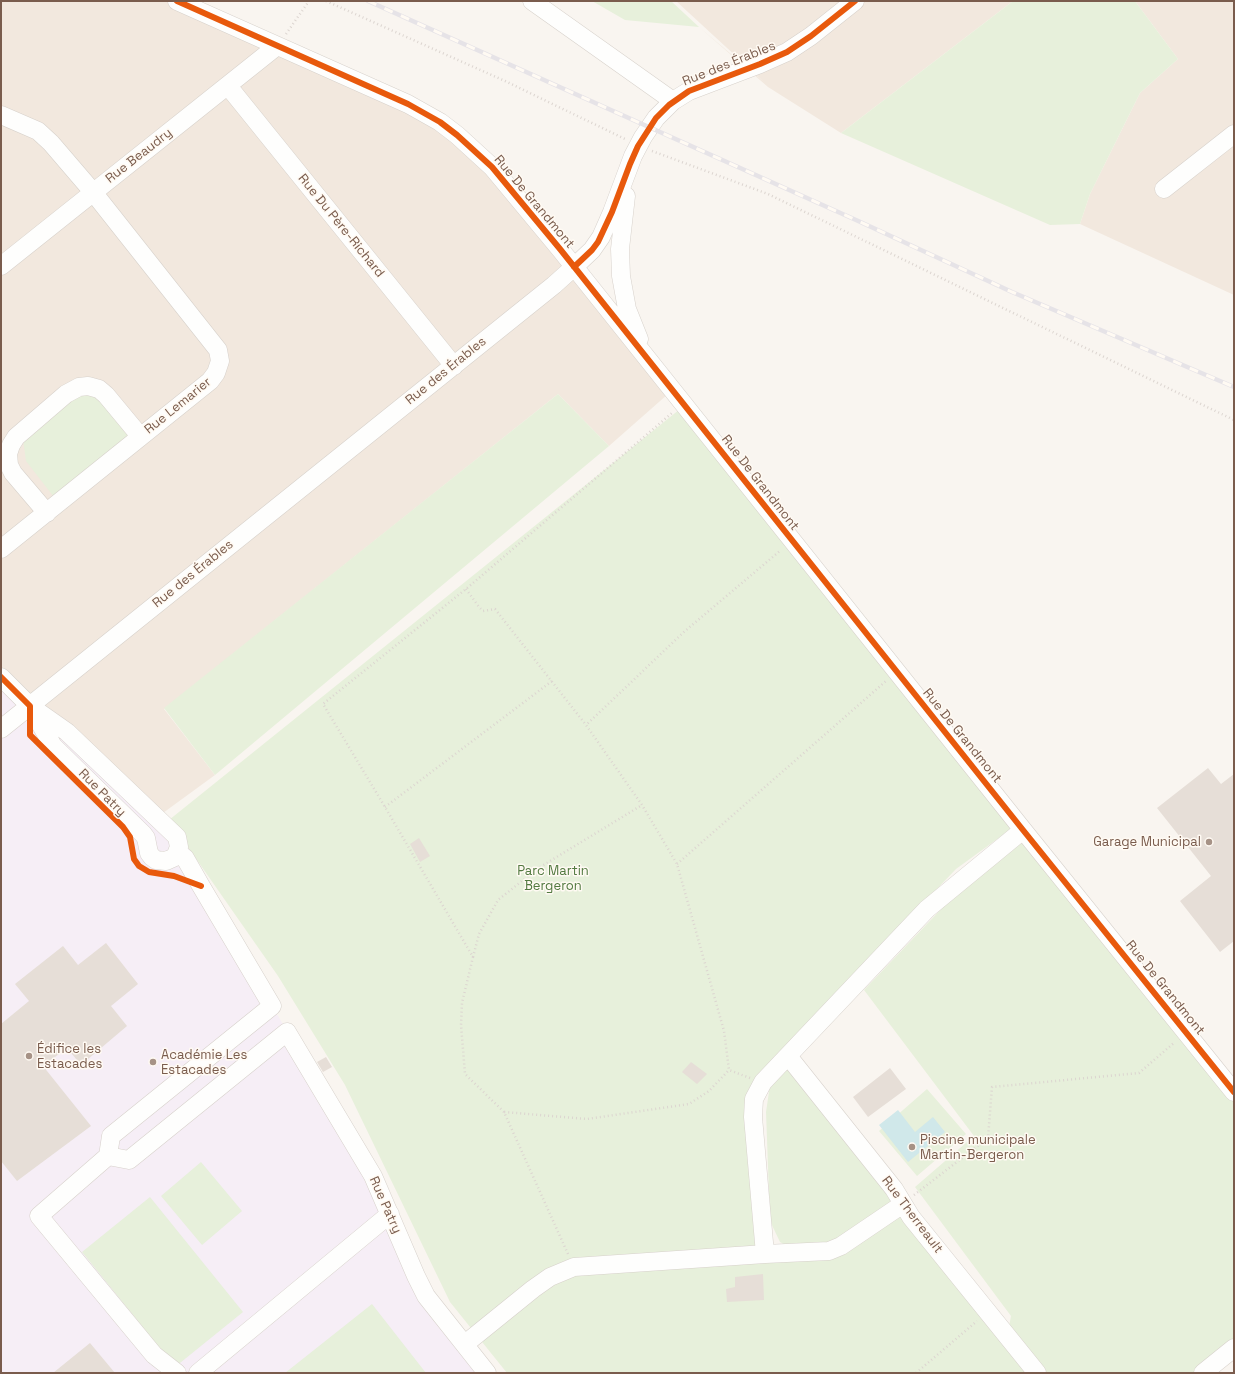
<!DOCTYPE html>
<meta charset="utf-8">
<style>
body{margin:0}
#map{position:relative;width:1235px;height:1374px;overflow:hidden;background:#f9f5f0;font-family:"Space Grotesk",sans-serif}
canvas{display:block}
.frame{position:absolute;inset:0;border:2px solid #7a5c4d;pointer-events:none}
</style>
<div id="map">
<canvas width="1235" height="1374"></canvas>
<div class="frame"></div>
</div>
<script>
const ctx = document.querySelector('canvas').getContext('2d');
ctx.lineJoin = 'round';
function fillPath(path, color) { ctx.fillStyle = color; ctx.fill(path, 'evenodd'); }
const poly = rows => new Path2D(rows.map(r => 'M' + r).join(''));
function trace(path, color, width, dash) { ctx.strokeStyle = color; ctx.lineWidth = width; ctx.lineCap = dash ? 'butt' : 'round'; ctx.setLineDash(dash || []); ctx.stroke(path); }
function label(font, color, halo, rows, align = 'center') {
  ctx.font = font + ' "Space Grotesk",sans-serif'; ctx.lineWidth = 3; ctx.setLineDash([]); ctx.textBaseline = 'middle'; ctx.strokeStyle = halo; ctx.fillStyle = color; for (const [text, x, y, turn = 0] of rows) {
    ctx.save(); ctx.translate(x, y); ctx.rotate((+turn || 0) * Math.PI / 180); ctx.textAlign = isNaN(turn) ? turn : align; if (halo) ctx.strokeText(text, 0, 0); ctx.fillText(text, 0, 0); ctx.restore();
  }
}
fillPath(poly([
 [1,1,188,1,449,123,676,387,609,446,558,394,164,709,215,775,152,821,1,688],
 [676,1,1013,1,841,133,768,87,699,27,764,82],
 [1135,1,1234,1,1234,295,1080,224,1090,194,1140,93,1178,59]
]), '#f2e8de');
fillPath(poly([
 [1,675,32,705,1,730],
 [38,708,176,844,373,1176,439,1310,490,1373,1,1373,1,738]
]), '#f6eef6');
fillPath(poly([
 [592,1,671,1,699,27,625,20],
 [1013,1,1135,1,1178,59,1140,93,1090,194,1080,224,1050,225,841,133],
 [102,387,141,435,57,501,26,461,23,439,83,388],
 [558,394,609,446,215,775,164,708],
 [690,401,1022,821,956,869,758,1076,767,1251,800,1260,912,1208,1007,1337,1011,1316,915,1187,974,1136,864,990,968,881,1030,834,1234,1094,1234,1349,1204,1373,507,1373,450,1302,345,1085,278,976,169,820],
 [792,1057,908,1196,831,1242,797,1251,780,1242,770,1221,766,1112,770,1085],
 [927,1089,966,1134,917,1176,879,1131],
 [201,1162,242,1211,202,1245,161,1196],
 [150,1197,243,1312,175,1367,82,1252],
 [372,1304,426,1373,285,1373]
]), '#e7f0db');
fillPath(poly([
 [898,1110,915,1132,933,1117,945,1132,908,1162,879,1125]
]), '#d0e8ea');
fillPath(poly([
 [1208,768,1221,784,1234,774,1234,941,1220,952,1180,901,1211,876,1157,808],
 [419,838,430,856,420,862,410,844],
 [106,943,138,984,111,1006,127,1026,81,1065,67,1048,43,1066,91,1126,17,1181,1,1161,1,1024,29,1001,15,984,63,946,78,965],
 [326,1057,332,1067,323,1072,317,1062],
 [691,1062,707,1074,697,1084,682,1072],
 [890,1068,906,1089,868,1117,853,1097],
 [763,1274,764,1300,727,1302,726,1289,735,1287,735,1277],
 [90,1343,115,1373,53,1373]
]), '#e6ded7');
const minor = poly([
 [177,1,408,104,440,122,457,135,492,167,560,249,1023,830,1234,1092],
 [532,1,673,101],
 [228,86,454,366],
 [1,115,38,131,51,143,93,192,218,350,220,361,216,373,210,381,1,549],
 [1164,189,1234,134],
 [626,196,620,249,621,276,627,309,639,339],
 [1,266,277,46],
 [47,513,13,473,9,465,8,454,11,445,16,437,66,394,79,387,88,386,99,389,106,395,140,436],
 [1,677,30,706,67,732,177,837,179,847,175,857,166,861,156,860,152,857,149,853,146,838,143,834,53,746,30,706],
 [1,729,554,285,574,267,592,250,601,237,612,212,633,156,643,137,656,118,673,101,689,91,760,64,787,52,811,36,855,1],
 [788,1056,894,1189,911,1217,1037,1373],
 [108,1156,129,1160,287,1032,373,1176,416,1276,426,1296,487,1373],
 [903,1204,841,1246,829,1251,765,1254,753,1117,754,1099,763,1082,927,909,1023,830],
 [465,1344,533,1289,550,1277,574,1267,765,1254],
 [177,1373,154,1355,39,1216,108,1156,111,1136,272,1006,201,886,185,858,178,852],
 [198,1373,390,1214],
 [1203,1373,1234,1348]
]);
trace(minor, '#d7d1cb', 19);
trace(poly([
 [326,1,505,81,625,139],
 [286,34,309,1],
 [652,151,768,194,1234,420],
 [466,589,479,607,483,611,495,609,586,725],
 [385,807,552,681],
 [677,864,886,681],
 [473,957,479,934,498,900,537,869,642,805],
 [750,1078,729,1070,724,1031,677,864,642,805,586,725,685,631,781,550],
 [504,1112,465,1074,461,1025,462,1003,473,957,385,807,323,704,466,589,672,413],
 [914,1195,988,1138,992,1087,1139,1073,1175,1042],
 [568,1254,504,1112,587,1119,689,1104,709,1091,729,1070],
 [916,1373,977,1321]
]), '#dcd5d0', 2.5, [1, 3]);
trace(minor, '#fefefd', 18);
const rail = poly([
 [368,1,856,220,1012,292,1234,387]
]);
trace(rail, '#e6e3e7', 4.5);
trace(rail, '#fffaf3', 3, [9]);
trace(poly([
 [177,1,408,104,440,122,457,135,492,167,560,249,1023,830,1234,1092],
 [574,267,592,250,598,242,612,212,630,164,638,146,656,118,669,105,689,91,760,64,787,52,811,36,855,1],
 [1,677,30,706,30,735,123,827,130,837,134,859,139,866,149,872,174,876,201,886]
]), '#e8590c', 6);
for (const [x, y, r, color] of [
 [1209,842,4,"#a69286"],
 [29,1056,4,"#a69286"],
 [153,1062,4,"#a69286"],
 [912,1147,4,"#a69286"]
]) { const dot = new Path2D(); dot.arc(x, y, r, 0, 2 * Math.PI); ctx.fillStyle = color; ctx.fill(dot); trace(dot, '#fffaf3', 1.5); }
label('13px', '#7a5c4d', '#fffaf3', [
 ["Rue des Érables",729,64,-22],
 ["Rue Beaudry",139,156,-38],
 ["Rue De Grandmont",534,202,50],
 ["Rue Du Père-Richard",341,226,51],
 ["Rue des Érables",446,371,-39],
 ["Rue Lemarier",178,406,-39],
 ["Rue De Grandmont",760,483,52],
 ["Rue des Érables",193,574,-39],
 ["Rue De Grandmont",962,736,51],
 ["Rue Patry",102,793,45],
 ["Rue De Grandmont",1165,988,51],
 ["Rue Patry",385,1205,66],
 ["Rue Therreault",912,1215,53]
]);
label('13px', '#7a5c4d', '#fffaf3', [
 ["Garage Municipal",1201,842,"right"],
 ["Édifice les",37,1049],
 ["Estacades",37,1064],
 ["Académie Les",161,1055],
 ["Estacades",161,1070],
 ["Piscine municipale",920,1140],
 ["Martin-Bergeron",920,1155]
], 'left');
label('13px', '#537a41', '#fffaf3', [
 ["Parc Martin",553,871],
 ["Bergeron",553,886]
]);
</script>
